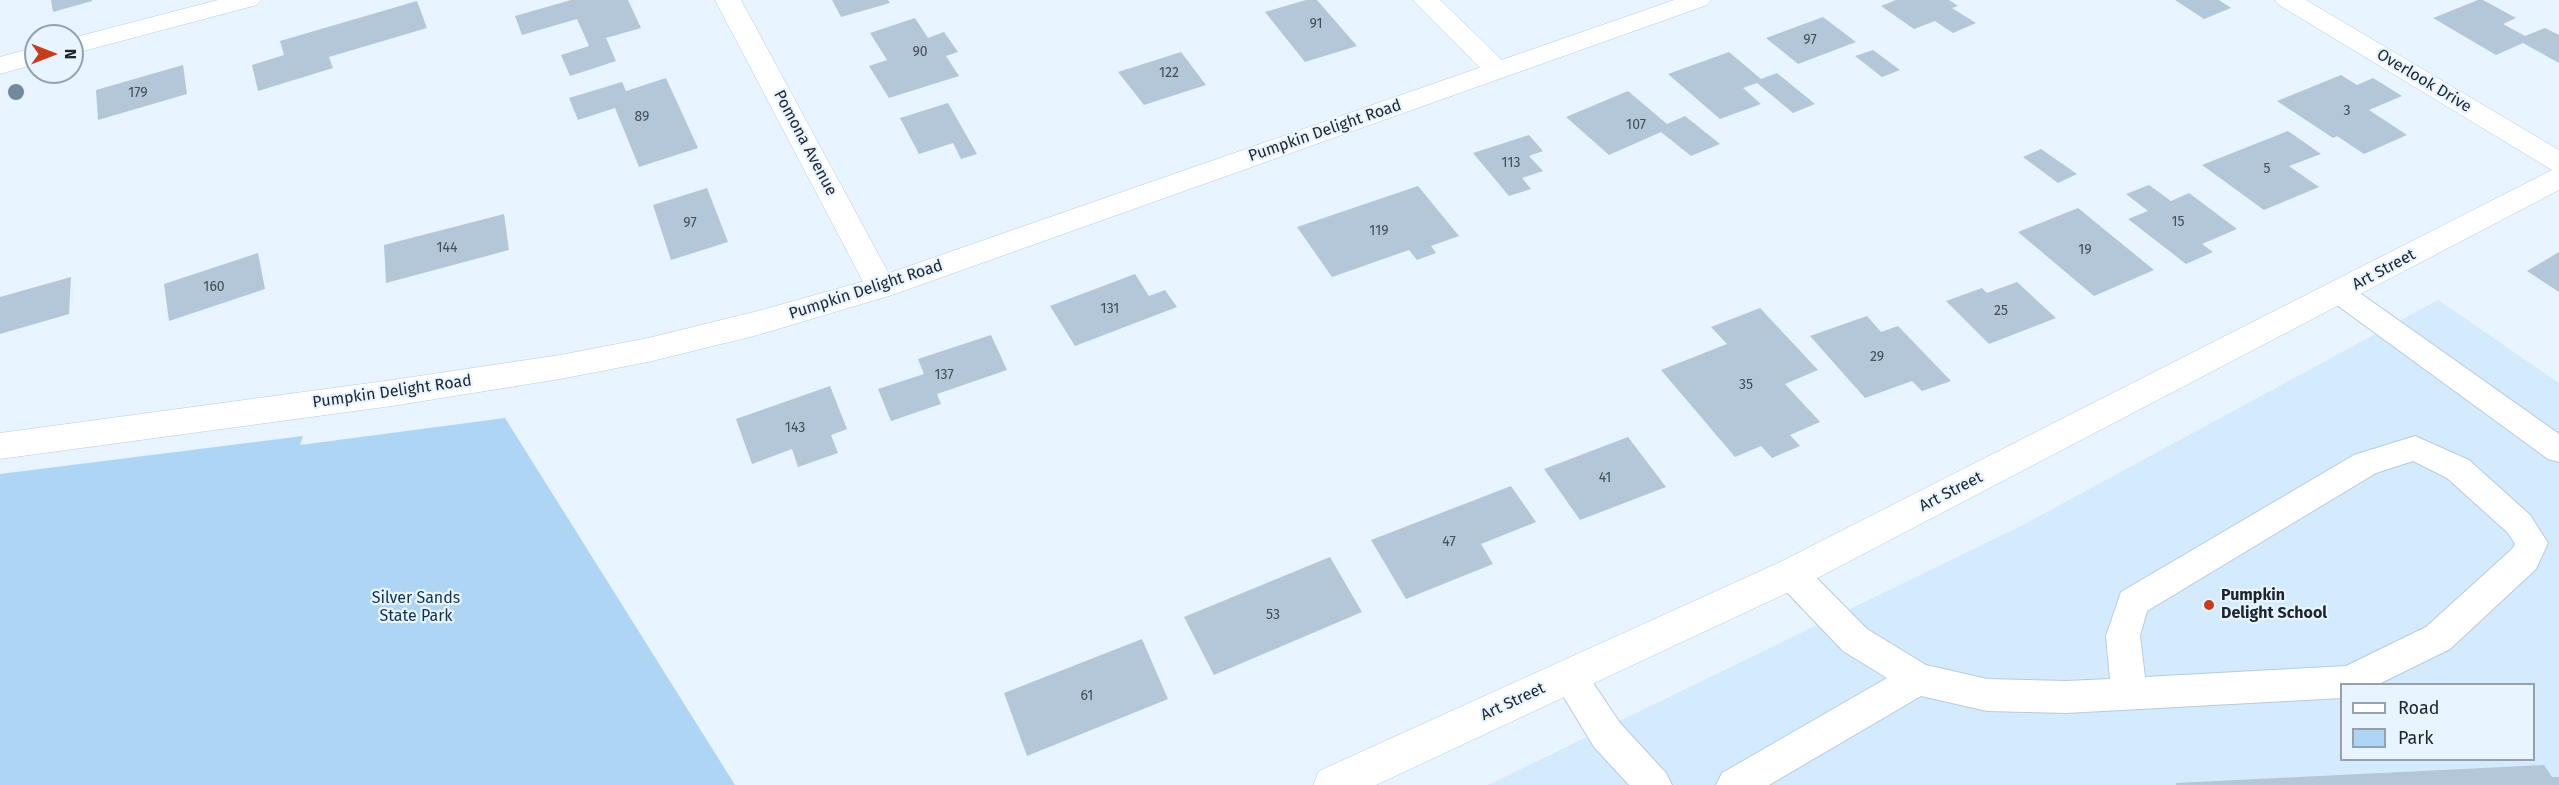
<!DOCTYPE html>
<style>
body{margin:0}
#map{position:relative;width:2559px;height:785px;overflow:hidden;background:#e8f4ff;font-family:"Fira Sans",sans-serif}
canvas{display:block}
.legend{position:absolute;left:2340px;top:683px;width:195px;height:78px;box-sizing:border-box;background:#e8f4ff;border:2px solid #97a1ab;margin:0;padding:8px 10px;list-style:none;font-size:18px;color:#1e252c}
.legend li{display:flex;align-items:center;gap:12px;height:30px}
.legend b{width:30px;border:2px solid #97a1ab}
.north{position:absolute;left:24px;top:24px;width:60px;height:60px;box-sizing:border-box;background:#e8f4ff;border:2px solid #97a1ab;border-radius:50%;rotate:90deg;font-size:16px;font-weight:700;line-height:24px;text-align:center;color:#1e252c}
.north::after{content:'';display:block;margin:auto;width:21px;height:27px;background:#c73d1c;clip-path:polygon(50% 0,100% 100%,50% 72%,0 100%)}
</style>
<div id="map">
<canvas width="2559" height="785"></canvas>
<ul class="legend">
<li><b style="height:8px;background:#fff"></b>Road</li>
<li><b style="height:16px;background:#afd5f5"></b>Park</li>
</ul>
<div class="north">N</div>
</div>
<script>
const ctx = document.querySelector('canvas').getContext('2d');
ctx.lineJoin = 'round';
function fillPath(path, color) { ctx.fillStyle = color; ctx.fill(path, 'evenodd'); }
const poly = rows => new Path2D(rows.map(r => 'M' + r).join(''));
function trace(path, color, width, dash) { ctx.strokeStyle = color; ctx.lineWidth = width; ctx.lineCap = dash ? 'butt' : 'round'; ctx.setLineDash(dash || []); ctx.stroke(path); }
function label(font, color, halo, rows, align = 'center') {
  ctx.font = font + ' "Fira Sans",sans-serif'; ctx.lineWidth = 4.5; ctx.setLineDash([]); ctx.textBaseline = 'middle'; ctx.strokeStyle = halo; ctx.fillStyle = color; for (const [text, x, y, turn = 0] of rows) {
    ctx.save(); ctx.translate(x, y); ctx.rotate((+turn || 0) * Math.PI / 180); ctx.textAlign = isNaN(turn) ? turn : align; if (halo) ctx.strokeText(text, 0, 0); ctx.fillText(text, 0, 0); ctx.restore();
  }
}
fillPath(poly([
 [2438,300,2559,383,2559,785,1488,785,2023,525],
 [2342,684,2534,684,2534,760,2342,760]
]), '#d4eafd');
fillPath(poly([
 [505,418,735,785,0,785,0,474,303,436,300,445]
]), '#afd5f5');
fillPath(poly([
 [51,0,92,0,92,1,53,12],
 [571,0,628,0,641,28,606,38,616,61,570,76,561,55,589,46,577,19,522,35,515,16],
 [832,0,888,0,890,3,841,17],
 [1306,0,1317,0,1357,46,1305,62,1265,12],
 [1896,0,1949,0,1958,6,1952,8,1976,23,1953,33,1935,21,1914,29,1881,6],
 [2175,0,2219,0,2231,8,2204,19],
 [2478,0,2483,0,2516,18,2503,24,2525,36,2545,28,2559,35,2559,63,2523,43,2496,55,2433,18],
 [417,1,427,28,329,57,333,68,258,91,252,65,284,55,280,41],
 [1823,17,1856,42,1798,64,1766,38],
 [915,18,928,38,944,32,958,52,946,56,959,76,889,98,869,66,887,60,870,33],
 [1873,50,1900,70,1882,77,1855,56],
 [1181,52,1206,85,1144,105,1118,72],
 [1729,52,1761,79,1777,73,1815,104,1793,113,1757,83,1743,88,1761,104,1720,119,1668,74],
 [183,65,187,94,98,120,96,90],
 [2341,75,2357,85,2373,78,2402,96,2369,110,2407,135,2364,154,2337,136,2333,138,2277,101],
 [666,78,698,148,639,167,615,108,578,120,569,98,622,82,626,91],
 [1628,91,1667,124,1685,116,1720,144,1691,156,1661,132,1609,155,1566,117],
 [948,103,977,154,961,159,953,143,919,154,900,118],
 [2288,131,2321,154,2289,166,2319,187,2264,210,2202,165],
 [1529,135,1543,151,1529,156,1543,171,1522,178,1531,189,1509,196,1473,153],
 [2041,149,2077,174,2058,183,2023,157],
 [2149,185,2171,201,2189,193,2237,229,2202,244,2213,252,2186,264,2128,219,2148,211,2126,194],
 [1418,186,1459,236,1431,246,1436,253,1417,260,1409,250,1332,277,1297,227],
 [707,188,728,242,671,260,653,205],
 [2078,208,2154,270,2094,296,2018,232],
 [504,214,509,250,386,283,384,245],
 [2559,252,2559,292,2527,271],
 [258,253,265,289,169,321,164,284],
 [1135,274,1149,296,1165,290,1177,307,1075,346,1050,306],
 [71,277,69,314,0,334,0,297],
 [2017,282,2056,318,1989,344,1946,301,1982,288,1987,293],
 [1760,308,1818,370,1785,384,1820,422,1790,435,1800,446,1772,458,1761,446,1735,457,1661,370,1727,344,1711,327],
 [1867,316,1881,332,1898,326,1951,381,1922,391,1912,381,1865,398,1810,336],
 [991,335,1007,370,937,394,941,404,891,421,878,389,924,374,918,359],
 [830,386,847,429,831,435,838,453,798,467,792,449,752,464,736,419],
 [1628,437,1666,487,1580,520,1544,469],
 [1511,486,1536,522,1481,544,1493,564,1406,599,1371,540],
 [1330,557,1362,612,1214,675,1184,617],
 [1142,639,1168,699,1027,756,1004,693],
 [2544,765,2552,777,2559,777,2559,785,2176,785,2176,783]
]), '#b3c7d9');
const lane = poly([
 [2340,283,2350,286,2559,434,2559,462,2548,459,2330,300,2326,293,2330,286,2340,283],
 [2415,436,2469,460,2530,515,2548,543,2536,569,2450,649,2379,684,2342,684,2342,698,2066,713,1987,711,1921,696,1769,785,1716,785,1722,773,1887,678,1843,651,1779,584,1774,574,1779,564,1791,560,1803,564,1867,629,1926,665,1987,679,2066,681,2110,679,2106,636,2121,592,2354,455,2415,436],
 [2413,461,2447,478,2508,533,2515,544,2512,549,2426,627,2346,666,2145,677,2140,636,2147,611,2376,473,2413,461],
 [1569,660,1581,665,1620,723,1666,773,1672,785,1629,785,1594,747,1551,676,1557,665,1569,660]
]);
const street = poly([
 [218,0,261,0,257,5,72,54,72,38,218,0],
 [715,0,741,0,896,287,892,295,881,298,870,295,715,0],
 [1413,0,1440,0,1506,64,1510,70,1506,76,1497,78,1488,76,1413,0],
 [2275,0,2306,0,2559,150,2559,190,1804,585,1376,785,1313,785,1319,771,1778,563,2552,170,2279,5,2275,0],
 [36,47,36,64,0,74,0,57,36,47]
]);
const secondary = poly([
 [1674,0,1711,0,1707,5,892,295,758,335,648,362,560,379,392,406,0,459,0,433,392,380,560,355,648,338,758,311,872,279,1674,0]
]);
trace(lane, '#b7cbdd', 2);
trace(street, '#b7cbdd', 1);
trace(secondary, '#b7cbdd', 1);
fillPath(lane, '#fff');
fillPath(street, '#fff');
fillPath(secondary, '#fff');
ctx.fillStyle = '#718a9d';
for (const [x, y] of [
 [16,92]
]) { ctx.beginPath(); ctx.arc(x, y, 8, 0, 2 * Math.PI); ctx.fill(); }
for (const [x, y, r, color] of [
 [2209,605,6,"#c73d1c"]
]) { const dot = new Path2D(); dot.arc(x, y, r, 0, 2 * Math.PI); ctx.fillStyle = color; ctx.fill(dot); trace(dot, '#e8f4ff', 2); }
label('14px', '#434e57', null, [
 ["91",1316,24],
 ["97",1810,40],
 ["90",920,52],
 ["122",1169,73],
 ["179",138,93],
 ["3",2347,111],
 ["89",642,117],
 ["107",1636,125],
 ["113",1511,163],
 ["5",2267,169],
 ["15",2178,222],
 ["97",690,223],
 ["119",1379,231],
 ["144",447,248],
 ["19",2085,250],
 ["160",214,287],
 ["131",1110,309],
 ["25",2001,311],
 ["29",1877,357],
 ["137",944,375],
 ["35",1746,385],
 ["143",795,428],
 ["41",1605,478],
 ["47",1449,542],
 ["53",1273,615],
 ["61",1087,696]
]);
label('16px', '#1e252c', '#e8f4ff', [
 ["Overlook Drive",2424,81,31],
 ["Pumpkin Delight Road",1325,131,-19],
 ["Pomona Avenue",805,143,62],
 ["Art Street",2384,270,-28],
 ["Pumpkin Delight Road",866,290,-18],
 ["Pumpkin Delight Road",392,392,-8],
 ["Art Street",1951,492,-27],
 ["Art Street",1513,702,-25]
]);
label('bold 16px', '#1e252c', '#e8f4ff', [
 ["Pumpkin",2221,596],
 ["Delight School",2221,614]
], 'left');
label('16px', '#0f334d', '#e8f4ff', [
 ["Silver Sands",416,599],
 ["State Park",416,617]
]);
</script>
